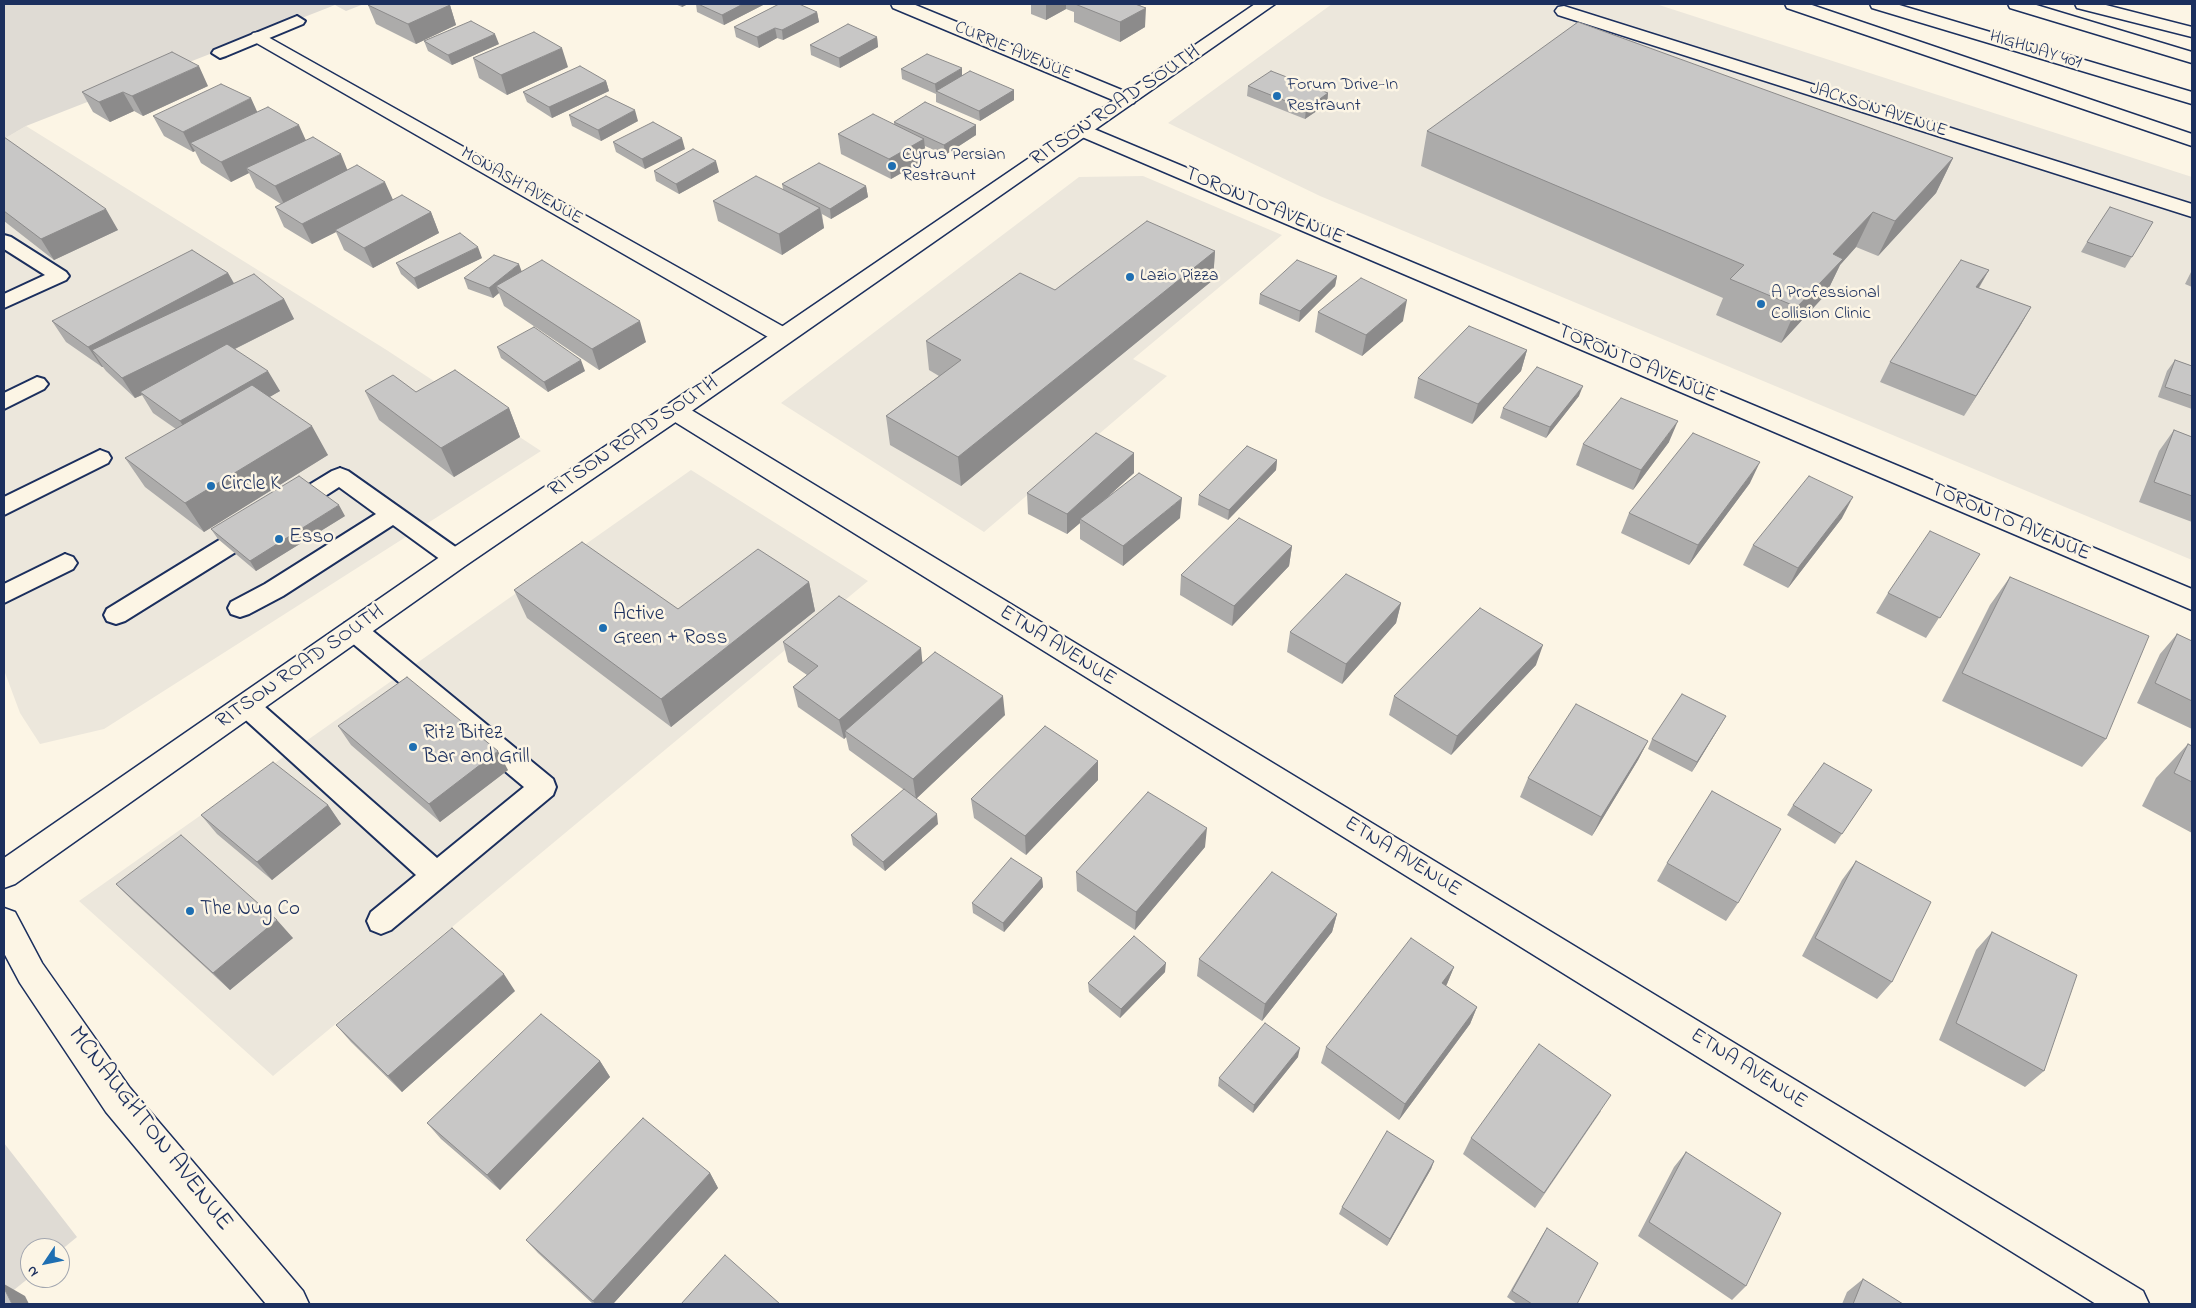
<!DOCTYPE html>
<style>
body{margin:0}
#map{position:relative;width:2196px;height:1308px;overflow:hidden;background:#fcf5e5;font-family:"Indie Flower",sans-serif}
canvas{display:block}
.frame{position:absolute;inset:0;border:5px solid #1b2f5e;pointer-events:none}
.north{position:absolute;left:20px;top:1238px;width:50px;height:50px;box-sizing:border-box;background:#fcf5e5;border:1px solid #a2a6af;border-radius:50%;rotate:236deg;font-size:14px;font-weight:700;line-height:20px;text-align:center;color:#1b2f5e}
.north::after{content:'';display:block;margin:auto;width:18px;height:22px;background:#1f6fb2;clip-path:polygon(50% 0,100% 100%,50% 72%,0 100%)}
</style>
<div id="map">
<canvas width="2196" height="1308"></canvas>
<div class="frame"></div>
<div class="north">N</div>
</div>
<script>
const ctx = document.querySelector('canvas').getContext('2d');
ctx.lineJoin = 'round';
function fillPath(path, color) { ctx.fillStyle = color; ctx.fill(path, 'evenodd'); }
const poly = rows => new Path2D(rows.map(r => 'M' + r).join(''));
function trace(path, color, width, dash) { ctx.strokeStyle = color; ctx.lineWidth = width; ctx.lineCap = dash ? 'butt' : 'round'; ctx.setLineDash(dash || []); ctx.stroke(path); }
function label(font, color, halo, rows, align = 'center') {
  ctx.font = font + ' "Indie Flower",sans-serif'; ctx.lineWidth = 5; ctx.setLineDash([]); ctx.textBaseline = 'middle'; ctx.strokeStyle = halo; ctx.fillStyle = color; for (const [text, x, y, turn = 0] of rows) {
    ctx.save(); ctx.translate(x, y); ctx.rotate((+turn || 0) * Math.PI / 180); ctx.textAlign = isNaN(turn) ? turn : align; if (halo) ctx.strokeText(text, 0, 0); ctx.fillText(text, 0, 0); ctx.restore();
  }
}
fillPath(poly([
 [1332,4,1656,4,2192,177,2192,560,1320,196,1168,123],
 [26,126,385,349,541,451,104,729,40,744,20,713,4,670,4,139],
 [1143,176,1282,235,1133,359,1167,376,984,532,781,403,1079,177],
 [691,470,868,581,273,1076,79,901]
]), '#ece7dc');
fillPath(poly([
 [4,4,364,4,346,11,335,5,26,126,4,139],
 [4,1143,77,1237,60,1251,60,1248,30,1248,30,1277,4,1298]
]), '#dfdbd4');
const service = poly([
 [297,16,305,21,303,24,226,56,220,58,212,53,214,50,297,16],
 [4,235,11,237,66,272,69,276,66,280,4,308,4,294,45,275,4,249,4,235],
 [37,377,44,379,48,384,44,389,4,409,4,393,37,377],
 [100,450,108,453,111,458,108,463,4,515,4,497,100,450],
 [340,468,348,471,464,553,468,559,464,565,456,568,448,565,393,525,283,596,249,614,240,617,231,614,228,608,231,602,265,584,376,514,339,487,297,514,289,516,281,514,278,508,281,502,332,471,340,468],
 [255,521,263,523,267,529,263,535,125,621,116,624,107,621,104,615,107,609,247,523,255,521],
 [65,554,73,557,77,563,73,569,4,603,4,584,65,554],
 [354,621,363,623,553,779,556,787,553,795,391,930,381,934,371,930,367,921,371,912,416,875,238,713,234,706,238,699,247,696,256,699,437,858,524,787,345,637,342,630,345,623,354,621]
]);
const minor = poly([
 [891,4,913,4,1134,95,1136,99,1134,103,1127,105,1120,103,893,8,891,4],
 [1564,6,2192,204,2192,217,1558,15,1555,11,1558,7,1564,6],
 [259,32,791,331,794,336,791,341,783,343,775,341,253,41,250,37,253,33,259,32],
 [1082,124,2192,589,2192,610,1075,134,1072,130,1075,126,1082,124],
 [675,403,683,405,2143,1291,2149,1304,2096,1304,667,417,663,411,667,405,675,403]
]);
const secondary = poly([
 [1255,4,1275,4,683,417,465,566,15,884,4,888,4,858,447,552,667,405,1255,4],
 [4,908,15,912,42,963,130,1088,303,1291,309,1304,266,1304,106,1112,20,983,4,953,4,908]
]);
const motorway = poly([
 [1785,4,1809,4,2192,134,2192,146,1787,8,1785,4],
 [1870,4,1896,4,2192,92,2192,104,1872,8,1870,4],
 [2008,4,2033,4,2192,52,2192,63,2010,8,2008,4],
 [2075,4,2102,4,2192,27,2192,37,2077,8,2075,4]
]);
trace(service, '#1b2f5e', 4);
trace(minor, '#1b2f5e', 3);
trace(secondary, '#1b2f5e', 3);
trace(motorway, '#1b2f5e', 3);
fillPath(service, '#fcf5e5');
fillPath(minor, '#fcf5e5');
fillPath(secondary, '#fcf5e5');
fillPath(motorway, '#fcf5e5');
fillPath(poly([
 [675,4,688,4,682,7],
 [696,4,765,4,724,25,697,12],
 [1031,4,1142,4,1140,6,1145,27,1120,42,1074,22,1074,12,1066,9,1046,20,1031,14],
 [368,5,450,5,456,25,416,44,376,24],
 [817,12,819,22,783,40,777,38,759,48,736,37,734,27],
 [877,37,878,47,840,68,811,55,810,45],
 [424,41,499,44,452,65,428,51],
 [473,58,568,67,507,95,479,78],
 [901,69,962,75,1014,90,1014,100,980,121,936,102,936,94,902,79],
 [606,81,609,91,552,118,527,102,523,92],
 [208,86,143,116,134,111,110,122,93,112,82,92],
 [1248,86,1328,93,1327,104,1305,119,1247,96],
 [257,112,306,140,348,170,393,200,431,212,439,233,373,268,344,250,336,232,312,244,284,227,275,207,281,204,256,188,249,173,231,182,201,163,195,151,193,152,164,136,153,116],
 [569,115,638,121,601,141,572,126],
 [894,122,976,125,976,135,945,155,925,146,926,159,891,179,841,154,838,134,894,124],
 [1427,131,1953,158,1936,193,1878,256,1856,247,1840,265,1826,294,1781,343,1716,315,1723,298,1421,166],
 [4,137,118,230,54,260,4,221],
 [613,142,685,149,645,169,616,152],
 [654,171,719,172,679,194,656,181],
 [782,184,866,186,868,197,831,219,822,214,824,228,782,255,718,221,713,201,783,189],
 [2153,222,2125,268,2081,252,2087,242],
 [1215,251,1213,280,961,486,890,445,886,416,939,376,929,370,926,341,1055,290],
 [482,258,418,289,401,274,396,263],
 [1989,270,1979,288,2031,307,1964,416,1880,382,1890,362],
 [2192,270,2192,287,2185,284],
 [522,272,646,342,599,370,504,306,499,293,493,298,468,289,464,278],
 [228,273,234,283,284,299,294,319,235,349,280,391,269,397,328,455,204,532,145,487,125,458,176,429,153,413,142,395,135,398,106,371,103,367,102,367,66,342,52,321],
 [1337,276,1335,286,1299,322,1259,304,1260,294],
 [1318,312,1403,321,1362,356,1315,332],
 [497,347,585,371,548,392,501,358],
 [1527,350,1521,371,1472,424,1414,398,1418,378],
 [2175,360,2192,366,2192,409,2158,397,2167,371],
 [365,391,416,392,509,408,520,437,454,477,379,420],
 [1579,396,1546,438,1500,418,1503,408],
 [2174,430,2192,437,2192,522,2139,502,2159,451],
 [1669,442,1633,490,1576,465,1583,444],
 [1134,453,1134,473,1110,495,1180,518,1123,566,1080,539,1080,523,1067,534,1028,514,1027,493],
 [1277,460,1276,470,1228,520,1198,505,1199,495],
 [1750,483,1689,565,1621,533,1629,513],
 [345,516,256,571,218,539,211,529],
 [1842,518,1788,588,1743,565,1753,545],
 [1292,546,1289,566,1232,626,1180,595,1181,575],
 [1980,554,1926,638,1876,613,1888,593],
 [2010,577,2106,739,2082,767,1942,701,1990,605],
 [809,582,815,611,671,727,527,618,514,590,678,609],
 [1401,603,1396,623,1342,684,1287,652,1290,632],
 [2177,634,2192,641,2192,729,2137,703,2160,654],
 [783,642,923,662,1005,715,916,799,938,824,885,871,853,845,851,835,904,790,849,750,846,737,844,739,798,707,793,687,807,675,788,662],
 [1536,665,1451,755,1389,715,1394,696],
 [338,726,508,770,440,822,351,745],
 [1720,726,1692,772,1648,749,1652,739],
 [1648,741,1638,760,1592,836,1520,797,1528,778],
 [2188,744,2192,746,2192,833,2142,806,2156,778],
 [1098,780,1026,855,974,818,971,799],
 [1872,790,1835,844,1787,815,1793,805],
 [328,805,341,824,272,880,217,834,201,815],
 [1205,847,1135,930,1077,891,1076,872],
 [1856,861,1892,982,1877,999,1802,956,1842,880],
 [1667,863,1738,903,1726,921,1657,881],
 [1042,878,1043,887,1004,932,973,913,972,903],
 [116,884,293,938,230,990,134,902],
 [1337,914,1332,932,1262,1021,1197,976,1199,959],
 [1992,932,2044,1071,2025,1087,1939,1040,1976,950],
 [1454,967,1446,986,1477,1007,1470,1024,1399,1120,1321,1063,1326,1047],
 [1165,972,1120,1018,1089,992,1088,983],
 [515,991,402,1092,351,1042,336,1025],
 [1298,1057,1253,1113,1218,1086,1219,1078],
 [600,1061,610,1077,500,1190,441,1139,427,1123],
 [1601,1111,1535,1208,1463,1154,1471,1138],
 [1686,1152,1746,1286,1732,1300,1638,1236,1674,1167],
 [1434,1161,1431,1169,1387,1246,1339,1214,1342,1207],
 [710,1173,718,1188,613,1304,593,1304,538,1253,526,1240],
 [1547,1228,1577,1304,1517,1304,1507,1297,1542,1236],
 [1863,1279,1903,1304,1842,1304,1847,1292]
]), '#acabaa');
fillPath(poly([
 [681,4,688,4,682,7],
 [743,4,765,4,724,25,722,15],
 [1046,4,1066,4,1066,9,1046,20],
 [450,5,456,25,416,44,408,24],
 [1146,8,1145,27,1120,42,1120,22],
 [817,12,819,22,783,40,782,30],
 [775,28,777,38,759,48,757,37],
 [495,34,499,44,452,65,448,55],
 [877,37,878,47,840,68,839,58],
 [562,48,568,67,507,95,501,75],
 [199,66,208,86,143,116,132,96],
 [962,68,962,78,936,92,935,84],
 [606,81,609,91,552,118,549,107],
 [1014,90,1014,100,980,121,979,111],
 [123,92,134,111,110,122,99,102],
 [1328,93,1327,104,1305,119,1306,109],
 [251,98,260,118,190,143,195,151,193,152,183,132],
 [635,110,638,121,601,141,598,130],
 [299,125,308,145,246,168,249,173,231,182,221,162],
 [976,125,976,135,945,155,944,145],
 [682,138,685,149,645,169,642,159],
 [924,139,926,159,891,179,889,159],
 [341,154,349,174,285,206,275,186],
 [1953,158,1936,193,1878,256,1895,221],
 [716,161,719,172,679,194,676,184],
 [385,182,394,202,335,230,336,232,312,244,302,224],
 [866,186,868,197,831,219,830,209],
 [820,208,824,228,782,255,779,234],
 [106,209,118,230,54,260,41,239],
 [431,212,439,233,373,268,364,248],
 [1873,212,1856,247,1840,265,1826,294,1781,343,1797,307,1833,254],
 [478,247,482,258,418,289,414,278],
 [1215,251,1213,280,961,486,958,457],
 [519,264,523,275,496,286,499,293,493,298,489,288],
 [1989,270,1977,290,1976,287],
 [228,273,239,293,92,350,103,367,102,367,88,347],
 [1337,276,1335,286,1299,322,1300,311],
 [284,299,294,319,143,395,140,392,142,395,135,398,122,378],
 [1407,300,1403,321,1362,356,1366,335],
 [2031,307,2019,328,1964,416,1976,396],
 [640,321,646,342,599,370,592,349],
 [1527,350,1521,371,1472,424,1478,404],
 [581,360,585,371,548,392,544,382],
 [268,371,280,391,193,442,180,421],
 [1583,386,1579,396,1546,438,1550,427],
 [509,408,520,437,454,477,441,448],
 [1678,421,1669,442,1633,490,1641,470],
 [312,426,328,455,204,532,185,503],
 [1134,453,1134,473,1082,520,1080,519,1080,523,1067,534,1067,514],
 [1277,460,1276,470,1228,520,1229,510],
 [1760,462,1750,483,1689,565,1698,545],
 [1853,497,1842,518,1788,588,1798,568],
 [1182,498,1180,518,1123,566,1123,546],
 [339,505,345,516,256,571,250,561],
 [1292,546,1289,566,1232,626,1234,606],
 [809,582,815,611,671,727,661,699],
 [1401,603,1396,623,1342,684,1346,664],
 [1543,645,1536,665,1451,755,1457,736],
 [921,648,923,668,845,731,846,737,844,739,839,720],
 [1003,696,1005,715,916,799,913,779],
 [1726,716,1720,726,1692,772,1697,762],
 [1648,741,1638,760,1592,836,1601,817],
 [498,751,508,770,440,822,429,804],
 [1098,761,1098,780,1026,855,1025,836],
 [328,805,341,824,272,880,257,862],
 [937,814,938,824,885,871,883,862],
 [1207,828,1205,847,1135,930,1136,912],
 [1042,878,1043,887,1004,932,1003,923],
 [1337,914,1332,932,1262,1021,1265,1004],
 [277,920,293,938,230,990,213,973],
 [1166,963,1165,972,1120,1018,1121,1009],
 [1454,967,1447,984,1436,1000,1442,983],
 [504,974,515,991,402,1092,388,1076],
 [1477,1007,1470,1024,1399,1120,1405,1104],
 [1300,1048,1298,1057,1253,1113,1254,1105],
 [600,1061,610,1077,500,1190,487,1175],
 [1434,1161,1431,1169,1387,1246,1390,1239],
 [710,1173,718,1188,613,1304,595,1304,593,1301],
 [4,1284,25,1296,29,1304,12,1304,4,1288]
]), '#8c8b8b');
const building = poly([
 [371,4,446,4,450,5,408,24,368,5,371,4],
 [698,4,743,4,722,15,698,4],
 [779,4,799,4,817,12,782,30,775,28,757,37,734,27,779,4],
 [1075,4,1135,4,1146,8,1120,22,1075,4],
 [471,21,495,34,448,55,424,41,471,21],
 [1578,22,1953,158,1895,221,1873,212,1833,254,1843,259,1797,307,1730,279,1744,265,1427,131,1578,22],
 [848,24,877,37,839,58,810,45,848,24],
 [534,32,562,48,501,75,473,58,534,32],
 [172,52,199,66,132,96,123,92,99,102,82,92,172,52],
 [927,54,962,68,935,84,901,69,927,54],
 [580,66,606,81,549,107,523,92,580,66],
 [970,71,1014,90,979,111,936,91,970,71],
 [1271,71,1328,93,1306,109,1248,86,1271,71],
 [221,84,251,98,183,132,153,116,221,84],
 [606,96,635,110,598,130,569,115,606,96],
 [925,102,976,125,944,145,894,122,925,102],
 [268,107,299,125,221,162,190,143,268,107],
 [873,114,924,139,889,159,838,134,873,114],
 [653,122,682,138,642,159,613,142,653,122],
 [4,137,106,209,41,239,4,211,4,137],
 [313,137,341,154,275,186,246,168,313,137],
 [693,149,716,161,676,184,654,171,693,149],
 [819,163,866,186,830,209,782,184,819,163],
 [357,165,385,182,302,224,275,207,357,165],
 [756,176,820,208,779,234,713,201,756,176],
 [402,195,431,212,364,248,335,230,402,195],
 [2110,207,2153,222,2132,257,2087,242,2110,207],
 [1147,221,1215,251,958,457,886,416,961,360,926,341,1020,273,1055,290,1147,221],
 [460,233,478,247,414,278,396,263,460,233],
 [192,250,228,273,88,347,52,321,192,250],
 [494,255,519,264,489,288,464,278,494,255],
 [542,260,640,321,592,349,496,286,542,260],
 [1297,260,1337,276,1300,311,1260,294,1297,260],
 [1961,260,1989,270,1976,287,2031,307,1976,396,1890,362,1961,260],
 [254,274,284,299,122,378,92,350,254,274],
 [1361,278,1407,300,1366,335,1318,312,1361,278],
 [1469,326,1527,350,1478,404,1418,378,1469,326],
 [534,327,581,360,544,382,497,347,534,327],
 [227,344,268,371,180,421,140,392,227,344],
 [2175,360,2192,366,2192,396,2165,387,2175,360],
 [1537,367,1583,386,1550,427,1503,408,1537,367],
 [455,370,509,408,441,448,365,391,393,375,416,392,455,370],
 [252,385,312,426,185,503,125,458,252,385],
 [1621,398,1678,421,1641,470,1583,444,1621,398],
 [2174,430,2192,437,2192,496,2154,482,2174,430],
 [1096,433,1134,453,1067,514,1027,493,1096,433],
 [1693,433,1760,462,1698,545,1629,513,1693,433],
 [1247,446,1277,460,1229,510,1199,495,1247,446],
 [1139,473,1182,498,1123,546,1080,519,1139,473],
 [299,476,339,505,250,561,211,529,299,476],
 [1809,476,1853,497,1798,568,1753,545,1809,476],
 [1239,518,1292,546,1234,606,1181,575,1239,518],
 [1930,531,1980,554,1940,618,1888,593,1930,531],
 [582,542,678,609,758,549,809,582,661,699,514,590,582,542],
 [1346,574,1401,603,1346,664,1290,632,1346,574],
 [2010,577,2149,636,2106,739,1962,673,2010,577],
 [839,596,921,648,839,720,793,687,818,666,783,642,839,596],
 [1480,608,1543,645,1457,736,1394,696,1480,608],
 [2177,634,2192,641,2192,701,2155,683,2177,634],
 [935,652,1003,696,913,779,845,731,935,652],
 [407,677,498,751,429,804,338,726,407,677],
 [1682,694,1726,716,1697,762,1652,739,1682,694],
 [1576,704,1648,741,1601,817,1528,778,1576,704],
 [1045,726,1098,761,1025,836,971,799,1045,726],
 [2188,744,2192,746,2192,782,2174,773,2188,744],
 [273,762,328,805,257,862,201,815,273,762],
 [1824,763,1872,790,1842,834,1793,805,1824,763],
 [904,789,937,814,883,862,851,835,904,789],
 [1712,791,1781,829,1738,903,1667,863,1712,791],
 [1148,792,1207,828,1136,912,1076,872,1148,792],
 [181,835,277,920,213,973,116,884,181,835],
 [1011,858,1042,878,1003,923,972,903,1011,858],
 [1856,861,1931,902,1892,982,1815,938,1856,861],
 [1272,872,1337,914,1265,1004,1199,959,1272,872],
 [452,928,504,974,388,1076,336,1025,452,928],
 [1992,932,2077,975,2044,1071,1956,1023,1992,932],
 [1134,936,1166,963,1121,1009,1088,983,1134,936],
 [1411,938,1454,967,1442,983,1477,1007,1405,1104,1326,1047,1411,938],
 [541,1014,600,1061,487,1175,427,1123,541,1014],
 [1265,1023,1300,1048,1254,1105,1219,1078,1265,1023],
 [1539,1044,1611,1095,1544,1193,1471,1138,1539,1044],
 [643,1118,710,1173,593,1301,526,1240,643,1118],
 [1387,1131,1434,1161,1390,1239,1342,1207,1387,1131],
 [1686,1152,1781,1213,1746,1286,1649,1222,1686,1152],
 [1547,1228,1598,1263,1577,1304,1532,1304,1512,1291,1547,1228],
 [725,1255,780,1304,681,1304,725,1255],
 [1863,1279,1903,1304,1853,1304,1863,1279],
 [4,1288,12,1304,4,1304,4,1288]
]);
fillPath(building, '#c8c7c6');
trace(building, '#8c8b8b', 1);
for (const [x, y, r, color] of [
 [1277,96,5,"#1f6fb2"],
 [892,166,5,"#1f6fb2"],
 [1130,277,5,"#1f6fb2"],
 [1761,304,5,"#1f6fb2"],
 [211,486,5,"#1f6fb2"],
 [279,539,5,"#1f6fb2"],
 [603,628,5,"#1f6fb2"],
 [413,747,5,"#1f6fb2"],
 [190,911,5,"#1f6fb2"]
]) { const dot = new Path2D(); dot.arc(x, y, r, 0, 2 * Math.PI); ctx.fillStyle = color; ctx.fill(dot); trace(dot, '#fcf5e5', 2); }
label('18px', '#1b2f5e', '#fcf5e5', [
 ["HIGHWAY 401",2035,51,17],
 ["CURRIE AVENUE",1013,52,23],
 ["JACKSON AVENUE",1878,111,18],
 ["MONASH AVENUE",521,187,30]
]);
label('18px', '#1b2f5e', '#fcf5e5', [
 ["Forum Drive-In",1287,86],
 ["Restraunt",1287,107],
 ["Cyrus Persian",902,156],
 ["Restraunt",902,177],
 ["Lazio Pizza",1140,277],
 ["A Professional",1771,294],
 ["Collision Clinic",1771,315]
], 'left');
label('21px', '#1b2f5e', '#fcf5e5', [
 ["RITSON ROAD SOUTH",1116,107,-34],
 ["TORONTO AVENUE",1264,207,23],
 ["TORONTO AVENUE",1637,365,23],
 ["RITSON ROAD SOUTH",634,438,-34],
 ["TORONTO AVENUE",2010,523,23],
 ["ETNA AVENUE",1057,647,32],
 ["RITSON ROAD SOUTH",301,668,-35],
 ["ETNA AVENUE",1402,858,32],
 ["ETNA AVENUE",1748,1070,32]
]);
label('21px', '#1b2f5e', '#fcf5e5', [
 ["Circle K",221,486],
 ["Esso",289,539],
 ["Active",613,616],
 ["Green + Ross",613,640],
 ["Ritz Bitez",423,735],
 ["Bar and Grill",423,759],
 ["The Nug Co",200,911]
], 'left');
label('25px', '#1b2f5e', '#fcf5e5', [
 ["MCNAUGHTON AVENUE",149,1130,52]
]);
</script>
